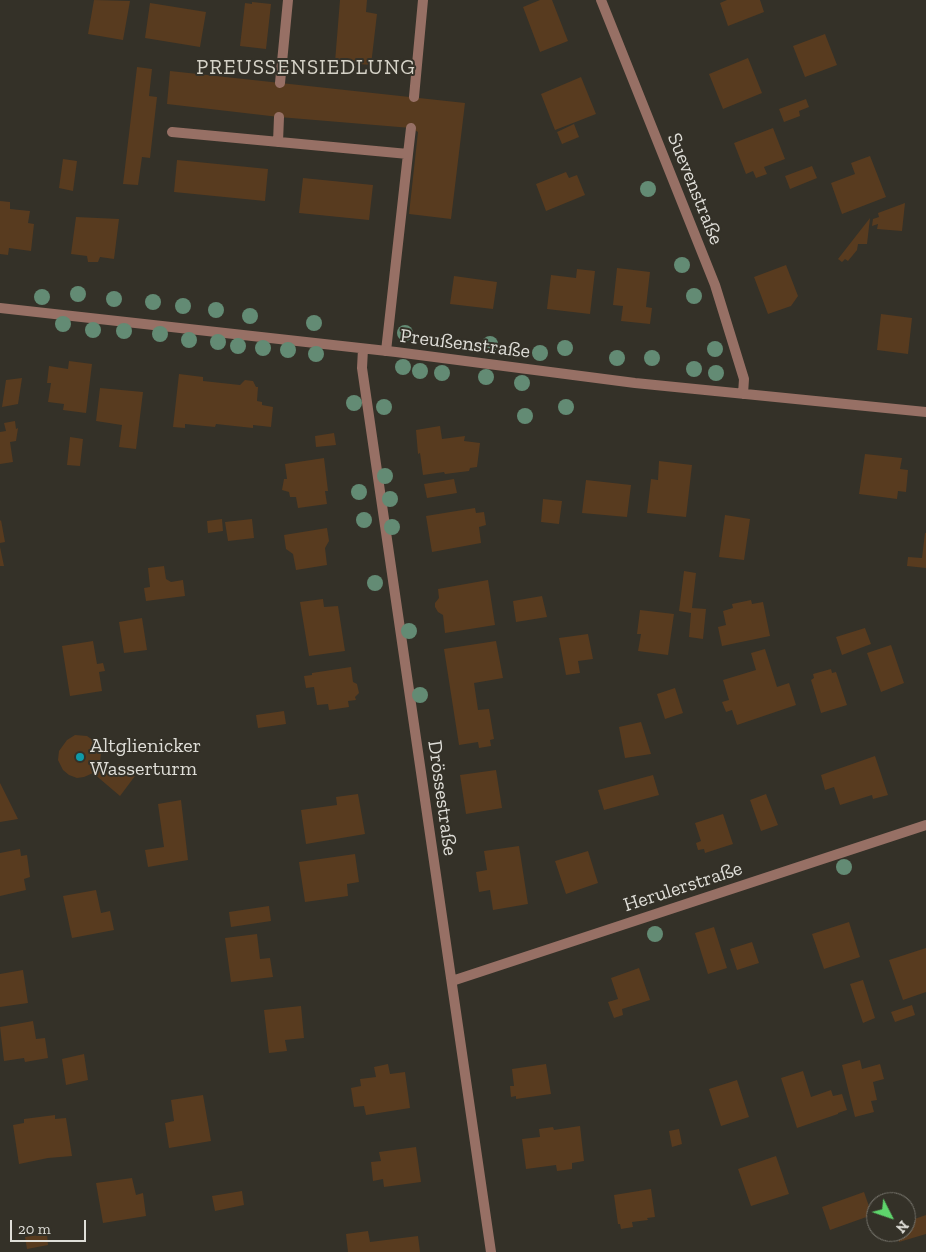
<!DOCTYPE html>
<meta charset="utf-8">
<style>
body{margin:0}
#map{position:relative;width:926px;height:1252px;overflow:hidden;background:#343128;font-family:"Zilla Slab",serif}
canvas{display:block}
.north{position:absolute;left:866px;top:1192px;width:50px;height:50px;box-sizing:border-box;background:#343128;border:1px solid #78766e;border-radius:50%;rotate:131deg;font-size:14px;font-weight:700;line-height:20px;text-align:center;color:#dfded8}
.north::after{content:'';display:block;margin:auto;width:18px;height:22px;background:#5ed56c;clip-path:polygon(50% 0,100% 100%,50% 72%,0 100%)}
.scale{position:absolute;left:10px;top:1220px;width:76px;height:22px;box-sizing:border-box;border:2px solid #dfded8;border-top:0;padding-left:6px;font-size:15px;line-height:18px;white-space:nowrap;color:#dfded8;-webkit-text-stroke:4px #343128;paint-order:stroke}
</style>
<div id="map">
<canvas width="926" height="1252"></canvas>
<div class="north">N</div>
<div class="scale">20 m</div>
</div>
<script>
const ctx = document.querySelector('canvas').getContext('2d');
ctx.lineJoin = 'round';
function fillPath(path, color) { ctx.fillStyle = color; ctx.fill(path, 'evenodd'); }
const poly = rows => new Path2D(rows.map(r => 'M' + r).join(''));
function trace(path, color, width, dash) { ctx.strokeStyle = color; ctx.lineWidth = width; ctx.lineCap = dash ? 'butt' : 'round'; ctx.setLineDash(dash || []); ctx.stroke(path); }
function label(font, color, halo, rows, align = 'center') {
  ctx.font = font + ' "Zilla Slab",serif'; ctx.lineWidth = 4; ctx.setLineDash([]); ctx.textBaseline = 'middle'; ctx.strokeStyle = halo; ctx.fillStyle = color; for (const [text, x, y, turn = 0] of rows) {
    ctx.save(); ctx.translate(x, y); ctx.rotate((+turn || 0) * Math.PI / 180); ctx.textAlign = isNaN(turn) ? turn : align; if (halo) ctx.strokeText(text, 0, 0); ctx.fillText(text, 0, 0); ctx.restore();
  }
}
fillPath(poly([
 [94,0,130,1,123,40,88,34],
 [340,0,367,0,366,12,377,14,371,65,335,62],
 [540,0,552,0,568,41,540,52,523,7],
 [727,0,760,0,764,12,728,26,720,3],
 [252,2,271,4,266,49,240,46,245,3,252,4],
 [150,3,206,12,200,47,145,38],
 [825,34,837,65,805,77,793,46],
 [748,58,762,93,723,109,709,74],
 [137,67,152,69,149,96,157,97,150,158,142,157,138,185,123,184],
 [170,71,465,103,451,219,409,214,418,132,411,128,279,117,167,104],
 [581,77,596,114,555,130,541,94],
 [806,99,809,107,799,111,800,116,784,122,779,109],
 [574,124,579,137,562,144,557,132],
 [773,128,785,159,764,167,767,174,756,178,753,171,746,174,734,143],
 [870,156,886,197,842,214,831,183,855,174,851,163],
 [63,159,77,161,73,191,59,188],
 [177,160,268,169,265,201,174,192],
 [812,166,817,178,790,189,785,176],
 [566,172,569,178,577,175,585,195,546,211,536,184],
 [303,178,373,185,369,220,299,213],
 [0,201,10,202,10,209,30,211,28,223,34,224,31,251,9,248,8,255,0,254],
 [905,203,902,231,877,229,878,224,872,226,873,219,879,217,878,213],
 [76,217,119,219,114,259,100,257,98,262,88,262,87,256,71,254],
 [870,218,867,244,858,244,857,250,848,261,845,259,842,262,838,259],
 [786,265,798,296,791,306,768,314,754,277],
 [617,268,650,272,646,307,652,308,650,324,621,321,623,306,613,305],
 [577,269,595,271,590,314,547,309,551,275,576,278],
 [454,276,497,282,493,309,450,304],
 [881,314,912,318,908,354,877,350],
 [69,361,92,364,86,413,63,410,64,404,48,402,51,383,47,383,49,366,68,369],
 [179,374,203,377,203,381,240,385,245,380,253,381,256,387,258,387,257,401,262,402,262,405,273,407,271,427,253,425,253,428,216,424,215,427,185,424,185,428,173,427],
 [22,378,18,404,2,407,6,380],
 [100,388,143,392,136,449,119,447,122,425,96,421],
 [15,421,16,429,18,428,16,441,10,442,13,462,0,464,0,432,6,431,4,423],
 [440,426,442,439,465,436,464,441,480,443,477,467,470,468,469,471,445,474,444,472,423,475,420,453,418,454,416,430],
 [334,433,336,445,316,447,315,436],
 [70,437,83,439,80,466,67,465],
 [865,454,902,458,900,469,908,470,906,492,898,491,897,499,859,494],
 [324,458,328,491,325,491,327,504,298,508,296,497,290,497,289,492,282,490,284,479,287,479,285,464],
 [659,461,692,465,686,517,647,513,651,479,658,480],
 [454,479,457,493,427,498,424,484],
 [586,480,631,485,627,517,582,513],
 [543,499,562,501,559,524,541,522],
 [475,508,476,513,484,512,486,525,479,527,481,543,432,552,426,516],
 [725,515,750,519,744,560,719,557],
 [222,519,223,531,208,533,207,521],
 [252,519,254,538,228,541,225,522],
 [1,520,5,542,0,543,0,521],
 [327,528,329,541,325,548,327,565,296,570,293,554,286,549,284,535],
 [925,533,926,533,926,568,907,566,908,557,922,558],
 [0,547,4,566,0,566],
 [164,566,166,579,171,582,183,580,185,596,146,601,144,588,150,587,148,568],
 [684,571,696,573,692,608,706,609,703,639,689,637,691,613,679,611],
 [488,580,495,625,445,633,443,615,438,612,435,607,435,603,439,598,438,589],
 [542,596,547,617,516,622,513,601],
 [323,599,324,607,338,606,345,651,309,656,300,602],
 [751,600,752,604,763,602,770,636,722,646,718,627,726,625,723,611,733,608,732,604],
 [640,610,674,614,668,655,638,651,641,634,637,634],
 [142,618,147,650,124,653,119,622],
 [865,628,871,644,842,655,836,637],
 [588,634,593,659,578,661,580,673,566,675,559,638],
 [93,641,97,664,103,663,105,671,99,672,102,691,70,696,62,646],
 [496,641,503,678,474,683,478,710,489,709,494,739,490,740,491,746,479,748,478,742,459,745,444,649],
 [891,645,904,683,881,692,867,653],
 [765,649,777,687,789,683,796,705,737,725,732,710,726,712,722,702,729,700,723,680,756,670,751,653],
 [351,667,353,682,357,684,359,693,355,697,356,700,348,701,349,707,329,710,328,704,317,705,314,687,306,688,304,676,312,675,312,673],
 [831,669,832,673,836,672,847,705,821,713,811,680,814,678,813,674],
 [675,688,683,713,665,719,657,694],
 [284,711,286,724,258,728,256,715],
 [641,722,651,754,625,758,619,727],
 [75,735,87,736,94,741,98,746,101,753,100,762,98,768,110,775,119,764,135,776,120,796,93,773,84,777,77,778,69,775,63,770,58,760,59,751,67,740],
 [875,756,888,795,873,799,872,795,840,805,834,787,825,790,821,775],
 [496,770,502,808,466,814,460,775],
 [653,775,659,795,604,810,598,790],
 [0,783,18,819,0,822],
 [358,794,365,834,306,844,301,810,337,805,336,797],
 [766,794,778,825,761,831,750,800],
 [181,800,188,860,148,867,145,850,164,847,158,804],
 [723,814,733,844,705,853,704,849,698,850,696,843,701,841,695,823],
 [519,846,528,904,493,910,490,890,479,892,476,872,487,870,484,851],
 [20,849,21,856,27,855,30,877,24,879,26,890,0,896,0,853],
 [588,851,598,883,566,894,555,861],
 [355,854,359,882,347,884,348,896,305,902,299,862],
 [96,890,101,913,110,911,114,930,72,938,63,896],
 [269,906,271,921,231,927,229,912],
 [849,922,860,957,824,969,812,934],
 [714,927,727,968,708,974,695,933],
 [257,934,260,959,270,958,273,977,231,982,225,938],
 [752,942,759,963,737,970,730,949],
 [926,948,926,992,903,1000,889,960],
 [639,968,650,1000,622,1009,623,1015,614,1018,608,1002,618,999,611,978],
 [23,970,28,1003,0,1007,0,974],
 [863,980,875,1018,863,1023,850,984],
 [912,1005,915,1015,895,1022,891,1012],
 [301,1006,304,1038,285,1040,287,1051,269,1053,264,1010],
 [33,1021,36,1039,45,1038,48,1058,25,1062,24,1058,4,1061,0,1027],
 [84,1054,88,1080,66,1085,62,1059],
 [860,1060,862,1069,880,1064,884,1079,873,1082,877,1100,871,1101,874,1112,855,1117,842,1065],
 [388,1064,390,1074,405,1072,410,1108,366,1115,364,1106,354,1107,351,1088,361,1086,360,1079,376,1077,374,1067],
 [546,1064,551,1094,516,1099,516,1096,511,1097,510,1086,514,1086,512,1069],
 [803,1071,811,1097,831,1090,833,1096,842,1094,847,1110,838,1113,838,1114,797,1128,781,1078],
 [737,1080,749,1117,721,1126,709,1089],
 [203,1095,211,1141,169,1148,165,1123,174,1121,171,1100],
 [55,1115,55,1119,66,1118,72,1156,48,1158,19,1164,13,1125,24,1123,24,1119],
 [580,1126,584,1161,572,1163,572,1169,557,1171,556,1165,526,1169,522,1139,540,1137,539,1129,553,1127,554,1130],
 [679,1129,682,1144,672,1147,669,1131],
 [416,1147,421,1182,384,1187,383,1179,373,1181,371,1162,381,1161,379,1152],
 [776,1156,789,1194,751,1206,738,1169],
 [132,1178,136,1195,143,1193,146,1216,103,1223,96,1183],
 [651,1189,655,1217,647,1218,648,1220,632,1222,633,1227,621,1229,620,1224,618,1224,614,1195],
 [242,1191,244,1205,215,1211,212,1196],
 [864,1192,872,1215,830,1230,822,1207],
 [926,1215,926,1234,899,1242,896,1232,906,1232,906,1222],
 [368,1231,370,1242,418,1236,420,1252,348,1252,346,1234],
 [47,1234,48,1245,27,1249,25,1237]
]), '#583b1f');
trace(poly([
 [280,83,288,0],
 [414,97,423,0],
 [172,132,408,154,386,351],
 [278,142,279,117],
 [408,154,411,128]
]), '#977065', 10);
trace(poly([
 [601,0,715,285,744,379,743,394],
 [0,308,396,352,635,383,926,412],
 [363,349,362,368,491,1252],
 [452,981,926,825]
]), '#977065', 10);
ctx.fillStyle = '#638b74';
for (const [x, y] of [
 [648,189],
 [682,265],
 [78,294],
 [694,296],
 [42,297],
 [114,299],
 [153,302],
 [183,306],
 [216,310],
 [250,316],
 [314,323],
 [63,324],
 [93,330],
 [124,331],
 [405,333],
 [160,334],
 [189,340],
 [218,342],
 [490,344],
 [238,346],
 [263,348],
 [565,348],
 [715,349],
 [288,350],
 [540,353],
 [316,354],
 [617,358],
 [652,358],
 [403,367],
 [694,369],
 [420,371],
 [442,373],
 [716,373],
 [486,377],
 [522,383],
 [354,403],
 [384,407],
 [566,407],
 [525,416],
 [385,476],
 [359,492],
 [390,499],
 [364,520],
 [392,527],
 [375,583],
 [409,631],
 [420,695],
 [844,867],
 [655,934]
]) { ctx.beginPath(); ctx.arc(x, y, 8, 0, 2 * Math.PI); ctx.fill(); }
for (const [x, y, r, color] of [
 [80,757,5,"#0f9aa8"]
]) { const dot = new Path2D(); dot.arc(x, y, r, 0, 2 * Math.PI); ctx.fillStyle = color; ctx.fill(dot); trace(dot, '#343128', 2); }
label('20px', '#dfded8', '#343128', [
 ["Suevenstraße",695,189,68],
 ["Preußenstraße",465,344,7],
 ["Drössestraße",442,798,82],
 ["Herulerstraße",683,887,-18]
]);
label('20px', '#dfded8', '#343128', [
 ["Altglienicker",90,746],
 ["Wasserturm",90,769]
], 'left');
ctx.letterSpacing = '1px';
label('21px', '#d5d2c7', '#343128', [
 ["PREUSSENSIEDLUNG",306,68]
]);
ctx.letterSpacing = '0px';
</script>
